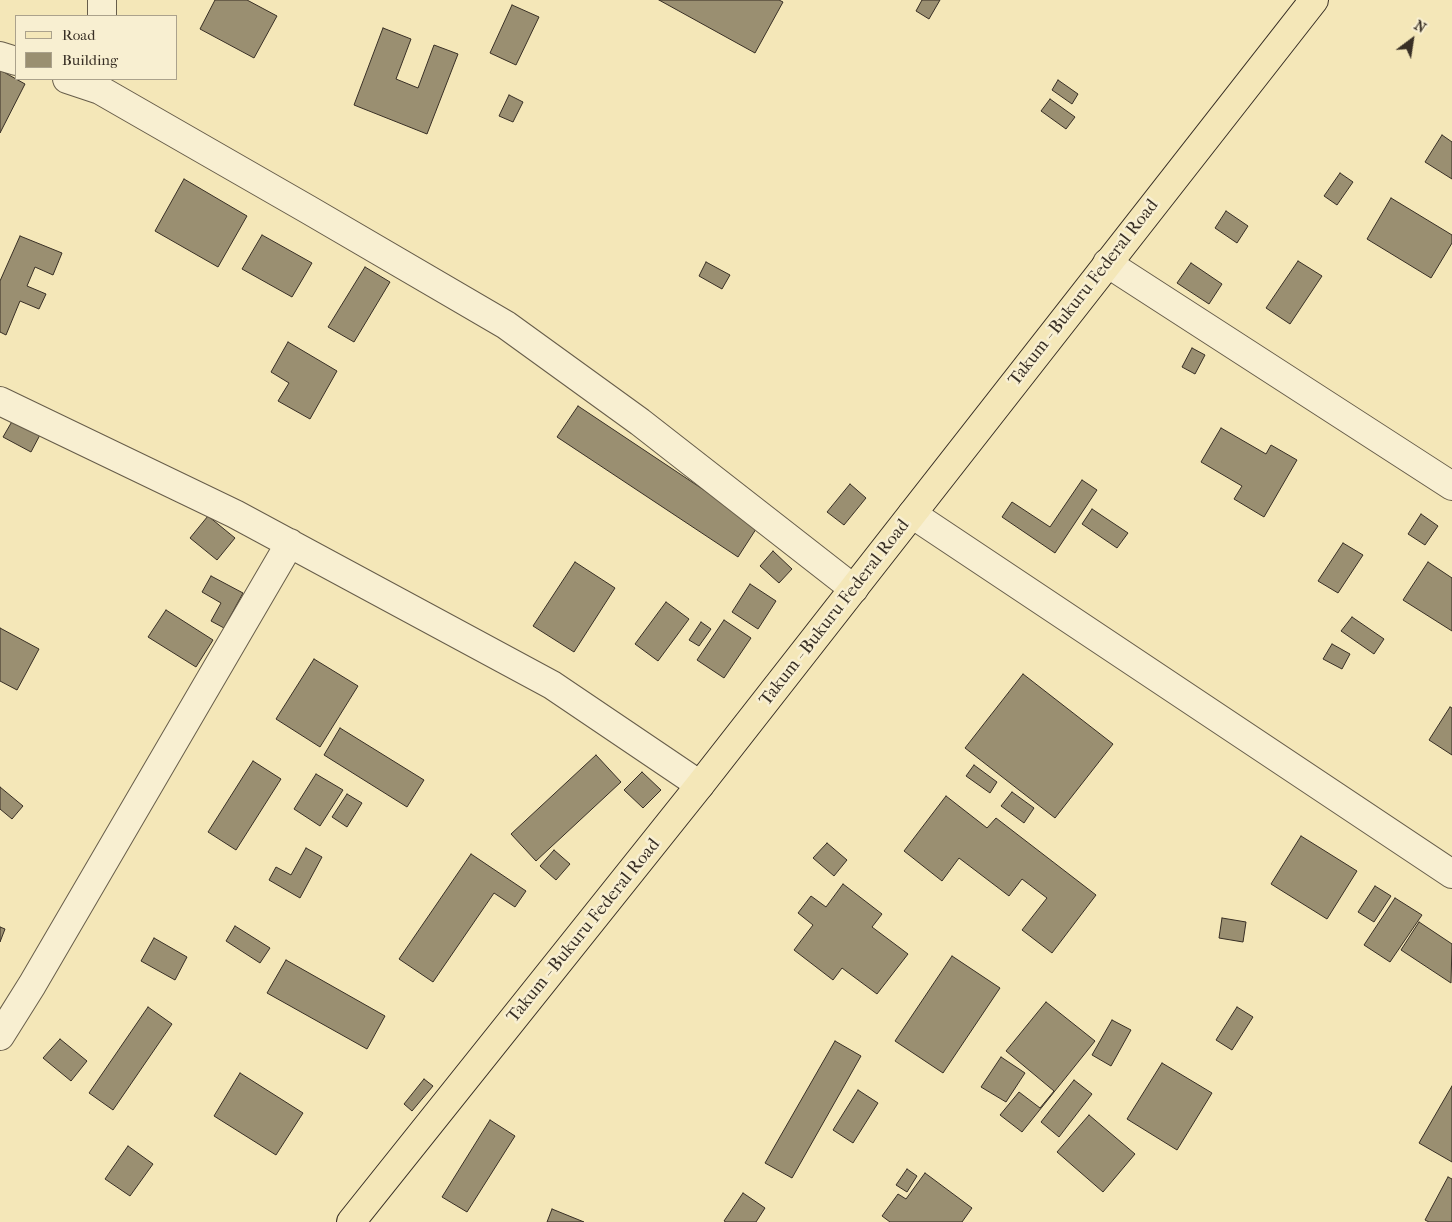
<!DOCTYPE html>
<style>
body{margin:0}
#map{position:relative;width:1452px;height:1222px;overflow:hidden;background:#f4e7b8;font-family:"IM FELL French Canon",serif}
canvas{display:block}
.legend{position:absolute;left:15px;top:15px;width:162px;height:65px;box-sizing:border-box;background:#f8efd1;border:1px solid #aba28c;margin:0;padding:6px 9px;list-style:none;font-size:15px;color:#382f25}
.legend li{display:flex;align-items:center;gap:10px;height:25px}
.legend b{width:25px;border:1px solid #aba28c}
.north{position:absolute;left:1387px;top:15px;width:50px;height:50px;-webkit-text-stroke:4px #f8efd1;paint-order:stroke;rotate:31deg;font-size:14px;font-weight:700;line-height:20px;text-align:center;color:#382f25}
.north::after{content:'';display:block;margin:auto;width:18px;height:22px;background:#382f25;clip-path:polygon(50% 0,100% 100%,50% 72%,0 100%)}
</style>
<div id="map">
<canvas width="1452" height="1222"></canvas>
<ul class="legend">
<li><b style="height:6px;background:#f4e7b8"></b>Road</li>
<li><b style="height:14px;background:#9a8f71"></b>Building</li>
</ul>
<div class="north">N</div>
</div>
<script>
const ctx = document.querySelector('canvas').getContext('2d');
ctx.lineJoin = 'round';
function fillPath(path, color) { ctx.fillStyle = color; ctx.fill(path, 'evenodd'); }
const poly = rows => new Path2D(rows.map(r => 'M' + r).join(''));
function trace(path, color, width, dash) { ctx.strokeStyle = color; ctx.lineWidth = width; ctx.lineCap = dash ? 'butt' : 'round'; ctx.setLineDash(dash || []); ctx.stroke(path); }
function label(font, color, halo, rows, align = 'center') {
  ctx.font = font + ' "IM FELL French Canon",serif'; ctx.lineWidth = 5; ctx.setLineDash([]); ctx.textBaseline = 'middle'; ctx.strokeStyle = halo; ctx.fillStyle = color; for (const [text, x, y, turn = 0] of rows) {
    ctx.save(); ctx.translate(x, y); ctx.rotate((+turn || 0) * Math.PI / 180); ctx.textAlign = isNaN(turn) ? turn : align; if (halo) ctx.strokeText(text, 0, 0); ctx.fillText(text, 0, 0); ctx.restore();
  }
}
const building = poly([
 [215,0,247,0,277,16,254,58,200,29,215,0],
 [659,0,779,0,783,2,755,53,659,0],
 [922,0,940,0,929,19,916,11,922,0],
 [512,5,539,17,516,65,490,53,512,5],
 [383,28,411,39,396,79,418,88,434,45,458,54,427,134,354,105,383,28],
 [0,70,25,84,0,133,0,70],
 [1058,80,1078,94,1072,104,1052,90,1058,80],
 [509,95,523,102,513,122,499,116,509,95],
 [1050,99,1075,117,1066,129,1041,111,1050,99],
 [1442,135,1452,142,1452,179,1425,162,1442,135],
 [1340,173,1353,182,1337,205,1324,196,1340,173],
 [184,179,247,216,218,267,155,231,184,179],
 [1391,198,1452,235,1452,243,1431,278,1367,239,1391,198],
 [1226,211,1248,226,1237,243,1215,228,1226,211],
 [262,235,312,263,292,297,242,269,262,235],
 [20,236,62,253,53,275,35,267,27,286,46,294,39,309,20,301,6,335,0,332,0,281,20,236],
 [1298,261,1322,276,1290,324,1266,308,1298,261],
 [706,262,730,275,722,289,699,276,706,262],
 [1191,263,1222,284,1209,304,1177,283,1191,263],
 [365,267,390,282,354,342,328,327,365,267],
 [288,342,337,371,310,419,278,401,289,383,271,372,288,342],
 [1192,348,1205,355,1195,374,1182,367,1192,348],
 [578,406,758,526,738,557,557,437,578,406],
 [14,418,41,433,31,452,3,437,14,418],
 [1221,428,1266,454,1271,445,1297,460,1264,517,1234,499,1242,486,1201,462,1221,428],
 [1082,480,1097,490,1055,553,1002,517,1012,502,1050,527,1082,480],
 [850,484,866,498,844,525,827,512,850,484],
 [1092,509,1128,533,1117,548,1082,524,1092,509],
 [1421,514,1438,526,1425,545,1408,534,1421,514],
 [208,516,235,538,217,560,190,538,208,516],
 [1343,543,1363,555,1338,593,1318,581,1343,543],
 [773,551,792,569,779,583,760,566,773,551],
 [575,562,615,588,574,652,533,626,575,562],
 [1428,562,1452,578,1452,631,1403,600,1428,562],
 [211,576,243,593,224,628,211,621,221,603,202,592,211,576],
 [750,584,776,601,758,629,732,612,750,584],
 [666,602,689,619,658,661,635,644,666,602],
 [166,610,213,640,196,667,148,637,166,610],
 [1352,617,1384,639,1374,654,1341,631,1352,617],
 [724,620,751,638,724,678,697,660,724,620],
 [701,622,711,629,699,646,689,640,701,622],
 [0,628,39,649,17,690,0,681,0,628],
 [1332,644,1350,654,1342,669,1323,659,1332,644],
 [314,659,358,686,320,747,276,719,314,659],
 [1023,674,1113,744,1055,818,965,748,1023,674],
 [1450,707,1452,708,1452,755,1429,740,1450,707],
 [340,728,424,780,407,807,324,755,340,728],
 [596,755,621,782,536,861,511,834,596,755],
 [253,761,281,779,236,850,208,832,253,761],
 [974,765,997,782,990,793,966,776,974,765],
 [642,772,661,790,643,808,624,790,642,772],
 [316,774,343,790,320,826,294,809,316,774],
 [0,787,23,806,12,819,0,809,0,787],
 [1012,792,1034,808,1024,823,1001,806,1012,792],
 [347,794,362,803,347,827,332,817,347,794],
 [946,796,987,828,996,818,1096,895,1052,953,1022,930,1047,898,1022,879,1009,896,959,858,942,881,904,851,946,796],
 [1301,836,1357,871,1327,919,1271,884,1301,836],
 [827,843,847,860,834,876,813,858,827,843],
 [306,848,322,857,300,898,269,880,276,867,291,875,306,848],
 [554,850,570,864,556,880,540,866,554,850],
 [471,854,526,891,515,907,494,893,433,982,399,959,471,854],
 [843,884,882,914,872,927,908,954,877,994,842,968,833,980,794,950,813,925,798,913,811,896,826,907,843,884],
 [1375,886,1391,896,1374,922,1358,912,1375,886],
 [1395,898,1422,915,1390,962,1364,945,1395,898],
 [1222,918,1246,922,1243,942,1219,938,1222,918],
 [1419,922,1452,944,1451,983,1401,950,1419,922],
 [235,926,270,948,260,963,226,941,235,926],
 [0,927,5,929,0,942,0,927],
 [154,938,187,957,175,980,141,961,154,938],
 [952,956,1000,988,943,1073,895,1041,952,956],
 [286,960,385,1016,367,1049,267,993,286,960],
 [1046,1002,1095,1041,1022,1132,1000,1115,1019,1092,1040,1108,1054,1091,1006,1051,1046,1002],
 [148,1007,172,1024,113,1110,89,1093,148,1007],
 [1237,1007,1253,1017,1232,1050,1216,1040,1237,1007],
 [1112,1020,1131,1030,1111,1066,1092,1055,1112,1020],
 [60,1039,87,1061,71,1081,43,1058,60,1039],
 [835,1041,861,1056,792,1178,765,1163,835,1041],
 [1001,1057,1025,1073,1006,1102,981,1087,1001,1057],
 [1162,1063,1212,1093,1177,1150,1127,1119,1162,1063],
 [240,1073,303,1113,276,1155,214,1116,240,1073],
 [424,1079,433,1086,412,1111,404,1104,424,1079],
 [1074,1080,1092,1094,1059,1137,1041,1122,1074,1080],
 [1452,1086,1452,1162,1419,1143,1452,1086],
 [858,1090,878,1103,853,1143,833,1130,858,1090],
 [1089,1115,1135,1154,1103,1192,1057,1152,1089,1115],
 [490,1120,515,1136,467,1212,442,1197,490,1120],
 [128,1146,153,1164,130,1196,105,1179,128,1146],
 [907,1169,917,1176,907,1192,896,1185,907,1169],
 [925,1173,972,1208,962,1222,890,1222,882,1216,898,1194,906,1199,925,1173],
 [1448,1177,1452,1179,1452,1222,1429,1222,1425,1220,1448,1177],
 [743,1193,765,1208,756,1222,726,1222,724,1221,743,1193],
 [552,1209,584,1222,547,1222,552,1209]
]);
fillPath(building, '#9a8f71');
trace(building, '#382f25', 1);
const street = poly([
 [102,16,102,0],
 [0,56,16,61],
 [67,79,100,90,309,210,506,325,640,422,854,589],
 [1107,263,1452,486],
 [0,401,235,514,552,685,700,785],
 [912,514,1452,874],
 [0,1036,32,985,290,543]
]);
const primary = poly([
 [351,1222,700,785,1314,0]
]);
trace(street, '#675d4a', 30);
trace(primary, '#382f25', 30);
trace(street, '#f8efd1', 28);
trace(primary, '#f4e7b8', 28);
label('18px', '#382f25', '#f8efd1', [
 ["Takum - Bukuru Federal Road",1084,293,-52],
 ["Takum - Bukuru Federal Road",835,613,-52],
 ["Takum - Bukuru Federal Road",584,931,-51]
]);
</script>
